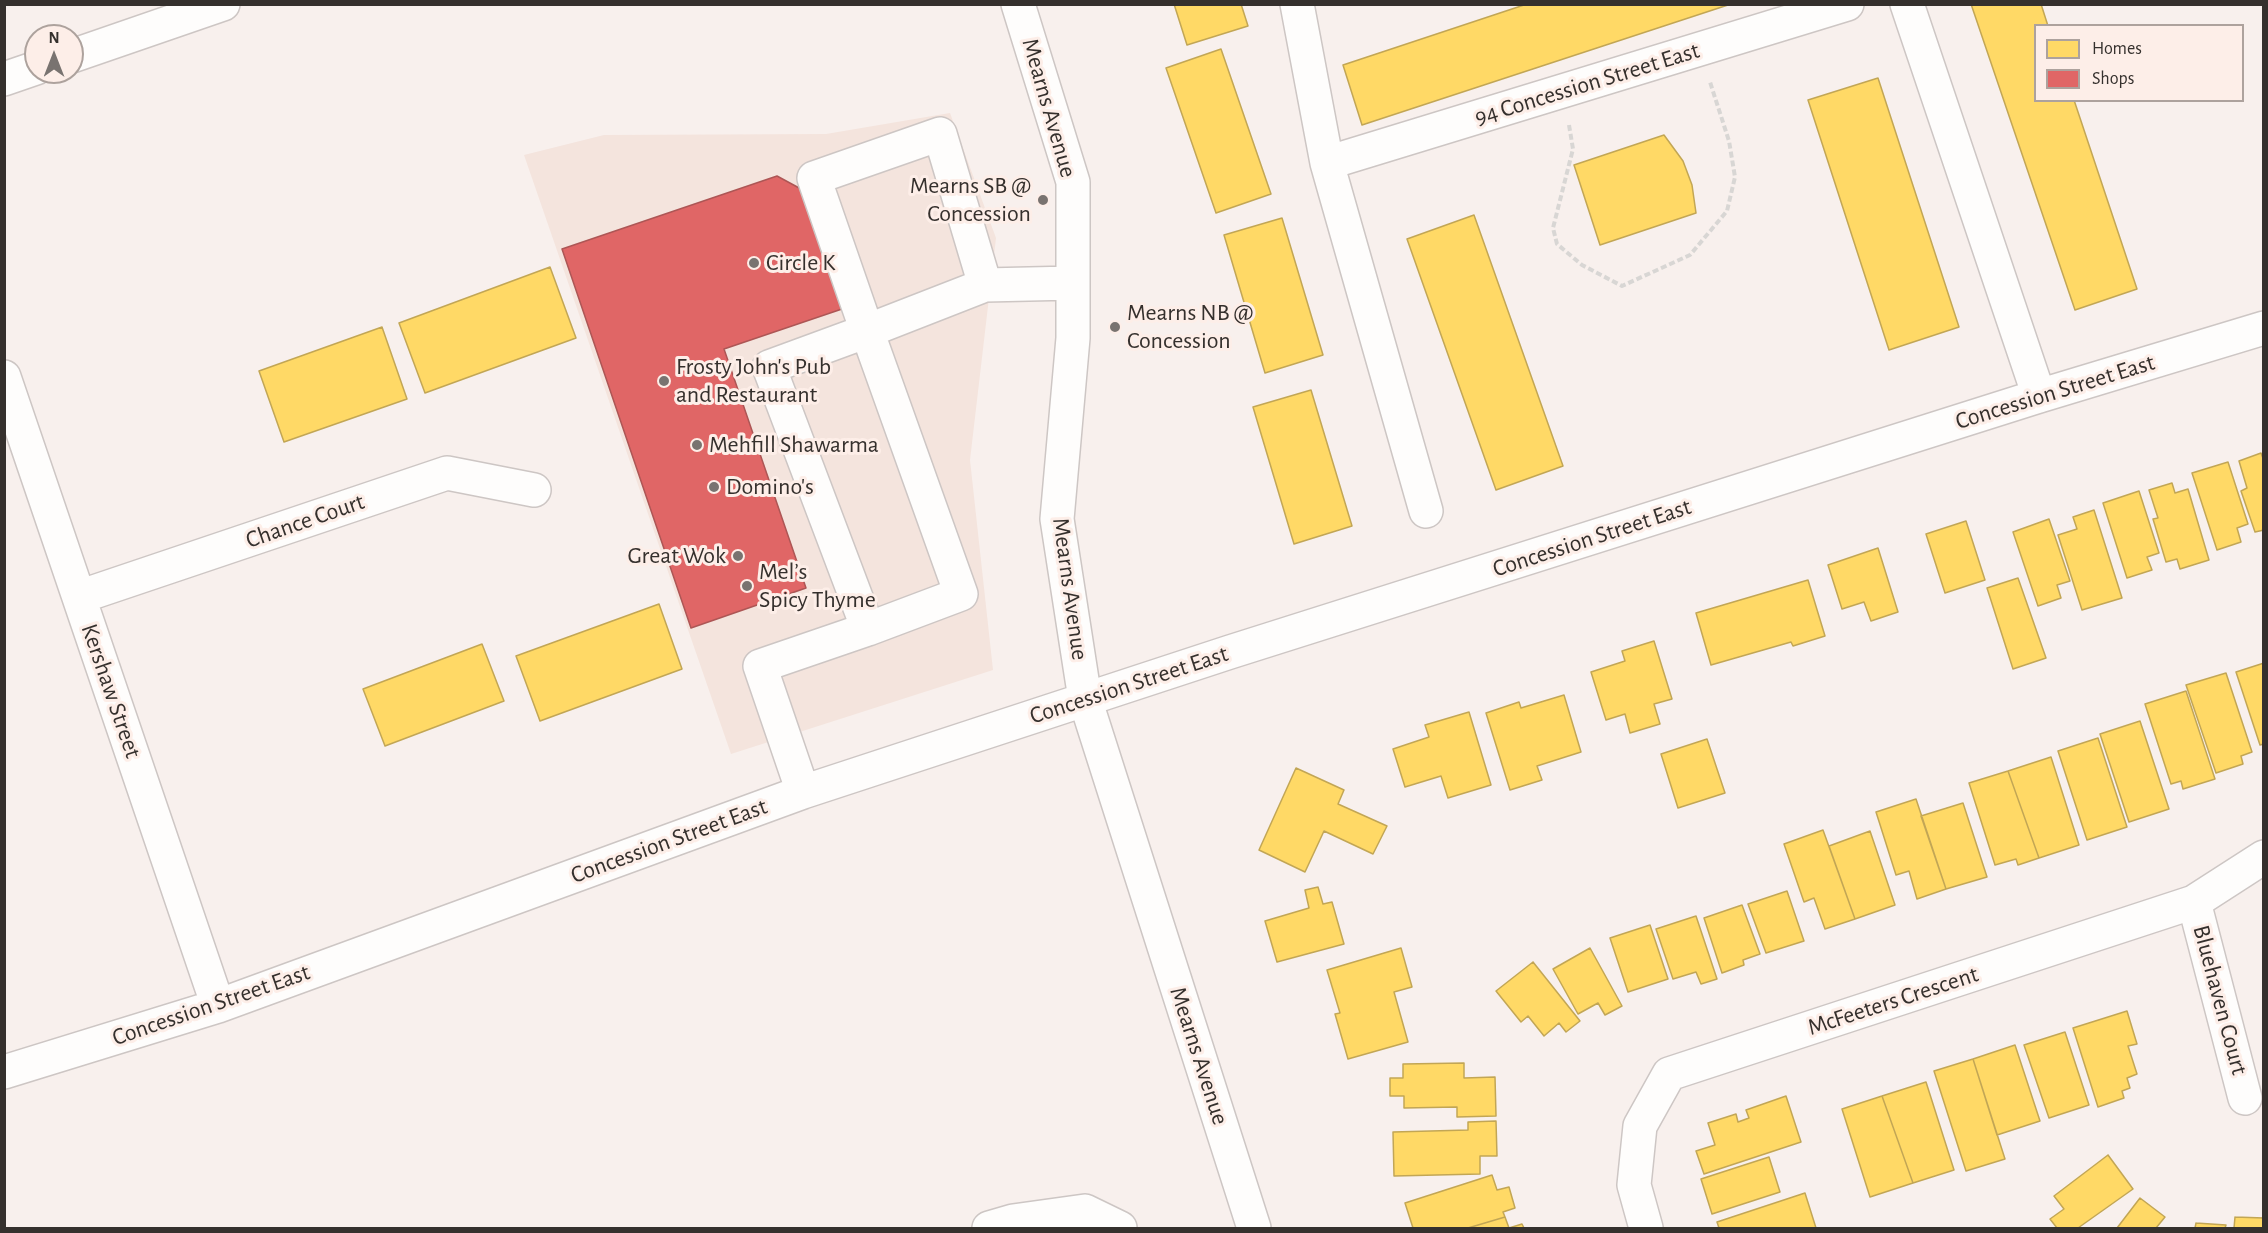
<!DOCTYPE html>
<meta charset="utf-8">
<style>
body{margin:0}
#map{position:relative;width:2268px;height:1233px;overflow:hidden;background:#f8f0ed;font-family:"Alegreya Sans",sans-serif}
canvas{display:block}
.frame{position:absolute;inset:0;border:6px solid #35302d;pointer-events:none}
.legend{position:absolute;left:2034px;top:24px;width:210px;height:78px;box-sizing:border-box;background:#fdeee8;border:2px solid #ada29d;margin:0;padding:8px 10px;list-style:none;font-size:18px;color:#35302d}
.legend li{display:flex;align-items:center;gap:12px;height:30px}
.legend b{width:30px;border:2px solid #ada29d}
.north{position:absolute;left:24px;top:24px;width:60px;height:60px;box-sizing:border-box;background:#fdeee8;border:2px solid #ada29d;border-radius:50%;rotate:0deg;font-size:16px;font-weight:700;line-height:24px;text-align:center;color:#35302d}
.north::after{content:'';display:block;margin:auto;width:21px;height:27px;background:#797370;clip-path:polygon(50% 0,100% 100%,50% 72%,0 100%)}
</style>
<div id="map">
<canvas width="2268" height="1233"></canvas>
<div class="frame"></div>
<ul class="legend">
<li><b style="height:16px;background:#ffd966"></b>Homes</li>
<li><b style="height:16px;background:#e06666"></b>Shops</li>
</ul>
<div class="north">N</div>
</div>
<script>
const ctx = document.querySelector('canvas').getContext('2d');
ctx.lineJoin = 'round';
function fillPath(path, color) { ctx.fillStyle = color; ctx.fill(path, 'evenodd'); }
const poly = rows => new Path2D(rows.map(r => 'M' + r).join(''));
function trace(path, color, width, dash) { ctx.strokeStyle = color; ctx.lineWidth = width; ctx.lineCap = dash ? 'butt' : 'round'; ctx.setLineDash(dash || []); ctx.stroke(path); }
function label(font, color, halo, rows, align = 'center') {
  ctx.font = font + ' "Alegreya Sans",sans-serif'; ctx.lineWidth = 6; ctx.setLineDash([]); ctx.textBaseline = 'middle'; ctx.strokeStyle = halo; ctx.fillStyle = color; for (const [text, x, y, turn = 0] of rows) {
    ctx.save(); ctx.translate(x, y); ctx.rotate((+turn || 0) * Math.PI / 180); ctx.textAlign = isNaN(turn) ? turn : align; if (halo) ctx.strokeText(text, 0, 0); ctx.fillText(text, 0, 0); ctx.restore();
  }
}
fillPath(poly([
 [950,113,996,238,970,460,993,670,731,754,524,155,604,135,826,134]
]), '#f4e4dd');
const homes = poly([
 [1174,4,1241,4,1248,26,1187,45,1174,4],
 [1527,4,1731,4,1362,125,1343,65,1527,4],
 [1971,4,2041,4,2048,26,2036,26,2036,100,2074,100,2137,289,2075,310,1971,4],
 [1221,49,1271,194,1216,213,1166,68,1221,49],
 [1878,78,1959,327,1889,350,1808,100,1878,78],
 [1664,135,1683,161,1692,185,1696,213,1600,245,1574,165,1664,135],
 [1474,215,1563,466,1496,490,1407,239,1474,215],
 [1282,218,1323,355,1265,373,1224,235,1282,218],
 [550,267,576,338,425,393,399,323,550,267],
 [382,327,407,399,284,442,259,371,382,327],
 [1311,390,1352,526,1294,544,1253,407,1311,390],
 [2261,453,2264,461,2264,530,2255,532,2241,491,2247,488,2239,461,2261,453],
 [2228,462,2248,524,2237,528,2241,542,2217,550,2192,473,2228,462],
 [2172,483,2175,493,2188,489,2209,560,2180,569,2177,559,2166,562,2153,519,2158,518,2149,490,2172,483],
 [2139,491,2159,553,2147,557,2152,570,2127,578,2103,503,2139,491],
 [2094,510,2122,598,2082,610,2058,535,2077,529,2073,517,2094,510],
 [2049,519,2070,581,2057,585,2061,598,2038,606,2013,532,2049,519],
 [1966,521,1985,580,1945,593,1926,534,1966,521],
 [1878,548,1898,612,1871,621,1864,602,1842,609,1828,565,1878,548],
 [2018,578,2046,658,2013,669,1987,588,2018,578],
 [1808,580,1825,636,1793,646,1791,642,1711,665,1696,613,1808,580],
 [659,604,682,669,540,721,516,656,659,604],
 [1654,641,1672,699,1654,704,1660,724,1630,733,1625,714,1606,720,1591,672,1625,661,1622,651,1654,641],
 [482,644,504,701,385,746,363,689,482,644],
 [2264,663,2264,744,2260,745,2236,672,2264,663],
 [2226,673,2252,752,2241,756,2243,764,2216,773,2186,685,2226,673],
 [2186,691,2215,779,2183,789,2181,781,2171,784,2145,704,2186,691],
 [1564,695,1581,752,1537,766,1542,780,1510,790,1486,713,1519,702,1521,708,1564,695],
 [1469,712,1491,785,1448,798,1441,776,1405,787,1393,749,1429,737,1425,725,1469,712],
 [2140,721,2169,809,2129,822,2100,734,2140,721],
 [2098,738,2127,827,2087,840,2058,751,2098,738],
 [1707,739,1725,793,1678,808,1661,754,1707,739],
 [2051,757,2079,845,2039,858,2008,771,2051,757],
 [1296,768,1344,790,1338,804,1387,826,1373,854,1324,831,1305,872,1259,850,1296,768],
 [2008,771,2039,858,2018,865,2016,859,1995,865,1969,783,2008,771],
 [1916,799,1946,889,1917,899,1909,871,1896,875,1876,812,1916,799],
 [1963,803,1987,877,1946,889,1921,816,1963,803],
 [1823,830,1855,919,1825,929,1814,898,1804,902,1784,844,1823,830],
 [1870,831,1895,905,1855,919,1829,846,1870,831],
 [1318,887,1323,904,1332,902,1344,944,1277,962,1265,921,1309,908,1305,890,1318,887],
 [1787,891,1804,941,1766,953,1748,904,1787,891],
 [1742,905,1760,954,1743,960,1744,965,1722,973,1704,918,1742,905],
 [1696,916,1717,979,1701,984,1696,972,1673,979,1656,929,1696,916],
 [1650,925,1668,979,1628,992,1610,938,1650,925],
 [1401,948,1412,987,1394,992,1408,1042,1348,1059,1335,1014,1340,1013,1327,970,1401,948],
 [1590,948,1622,1006,1605,1015,1598,1003,1578,1014,1553,969,1590,948],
 [1533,962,1580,1021,1566,1032,1559,1023,1544,1036,1528,1016,1521,1022,1496,991,1533,962],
 [2127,1011,2137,1044,2128,1046,2137,1074,2127,1078,2130,1088,2122,1091,2124,1098,2098,1107,2073,1028,2127,1011],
 [2065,1032,2089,1105,2049,1118,2024,1045,2065,1032],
 [2015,1045,2040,1121,1997,1135,1973,1059,2015,1045],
 [1973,1059,2005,1159,1966,1171,1934,1071,1973,1059],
 [1464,1063,1464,1078,1495,1077,1496,1116,1457,1117,1457,1107,1404,1108,1404,1096,1390,1096,1390,1078,1403,1078,1403,1064,1464,1063],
 [1926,1082,1954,1170,1913,1183,1882,1096,1926,1082],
 [1786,1096,1801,1142,1704,1174,1696,1151,1715,1145,1708,1123,1736,1114,1738,1122,1749,1118,1746,1110,1786,1096],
 [1882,1096,1913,1183,1870,1197,1842,1109,1882,1096],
 [1496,1121,1497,1156,1480,1156,1480,1174,1394,1176,1393,1132,1468,1130,1468,1122,1496,1121],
 [2108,1155,2133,1189,2078,1228,2057,1228,2050,1219,2064,1209,2054,1196,2108,1155],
 [1769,1157,1780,1192,1712,1214,1701,1179,1769,1157],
 [1492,1175,1497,1190,1509,1187,1515,1208,1503,1212,1505,1217,1468,1228,1413,1228,1405,1203,1492,1175],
 [1805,1193,1816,1228,1719,1228,1717,1222,1805,1193],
 [2140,1198,2165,1217,2156,1228,2117,1228,2140,1198],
 [1505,1217,1509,1228,1522,1224,1524,1228,1468,1228,1505,1217],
 [2235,1217,2264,1218,2264,1228,2234,1228,2235,1217],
 [2196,1223,2226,1225,2225,1228,2195,1228,2196,1223]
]);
fillPath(homes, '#ffd966');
trace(homes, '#c2a655', 1.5);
const shops = poly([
 [777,176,801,189,842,309,724,349,806,588,691,628,562,249,777,176]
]);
fillPath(shops, '#e06666');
trace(shops, '#ad5655', 1.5);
const minor = poly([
 [1018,4,1073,182,1073,338,1057,519,1085,699,1254,1228],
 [1297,4,1327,163,1426,511],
 [1907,4,2039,396],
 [72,56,223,4],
 [4,79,36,68],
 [1327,163,1847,4],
 [985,285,1073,283],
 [4,377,218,1006],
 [79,597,447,473,534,490],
 [803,792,760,666,868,629,769,367,867,331,985,285,940,134,814,178,867,331,961,594,868,629],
 [2194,902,2245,1098],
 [4,1072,218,1006,803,792,1230,652,2039,396,2264,328],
 [989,1228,1013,1221,1085,1211,1120,1228],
 [1646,1228,1634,1185,1640,1126,1669,1074,2194,902,2264,857]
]);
trace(minor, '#cdc6c4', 36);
trace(poly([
 [1569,125,1573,149,1553,228,1557,244,1582,265,1622,286,1690,255,1727,211,1735,177,1729,141,1710,82]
]), '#d8d6d4', 4, [6, 3]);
trace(minor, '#fefdfc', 33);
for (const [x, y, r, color] of [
 [1043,200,6,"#797370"],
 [754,263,6,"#797370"],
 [1115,327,6,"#797370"],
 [664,381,6,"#797370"],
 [697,445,6,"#797370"],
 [714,487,6,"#797370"],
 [738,556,6,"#797370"],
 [747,586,6,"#797370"]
]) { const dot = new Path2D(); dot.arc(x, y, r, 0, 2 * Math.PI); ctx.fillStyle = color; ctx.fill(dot); trace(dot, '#fdeee8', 2); }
label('24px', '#35302d', '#fdeee8', [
 ["94 Concession Street East",1587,84,-17],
 ["Mearns Avenue",1049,108,74],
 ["Concession Street East",2055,392,-17],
 ["Chance Court",305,521,-19],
 ["Concession Street East",1592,538,-18],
 ["Mearns Avenue",1070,589,82],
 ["Concession Street East",1129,685,-18],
 ["Kershaw Street",111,691,71],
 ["Concession Street East",669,841,-20],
 ["Bluehaven Court",2220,1000,75],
 ["McFeeters Crescent",1893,1001,-18],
 ["Concession Street East",211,1005,-19],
 ["Mearns Avenue",1199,1056,72]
]);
label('24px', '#35302d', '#fdeee8', [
 ["Mearns SB @",1031,186,"right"],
 ["Concession",1031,214,"right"],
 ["Circle K",766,263],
 ["Mearns NB @",1127,313],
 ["Concession",1127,341],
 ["Frosty John's Pub",676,367],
 ["and Restaurant",676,395],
 ["Mehfill Shawarma",709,445],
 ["Domino's",726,487],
 ["Great Wok",726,556,"right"],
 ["Mel’s",759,572],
 ["Spicy Thyme",759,600]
], 'left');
</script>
